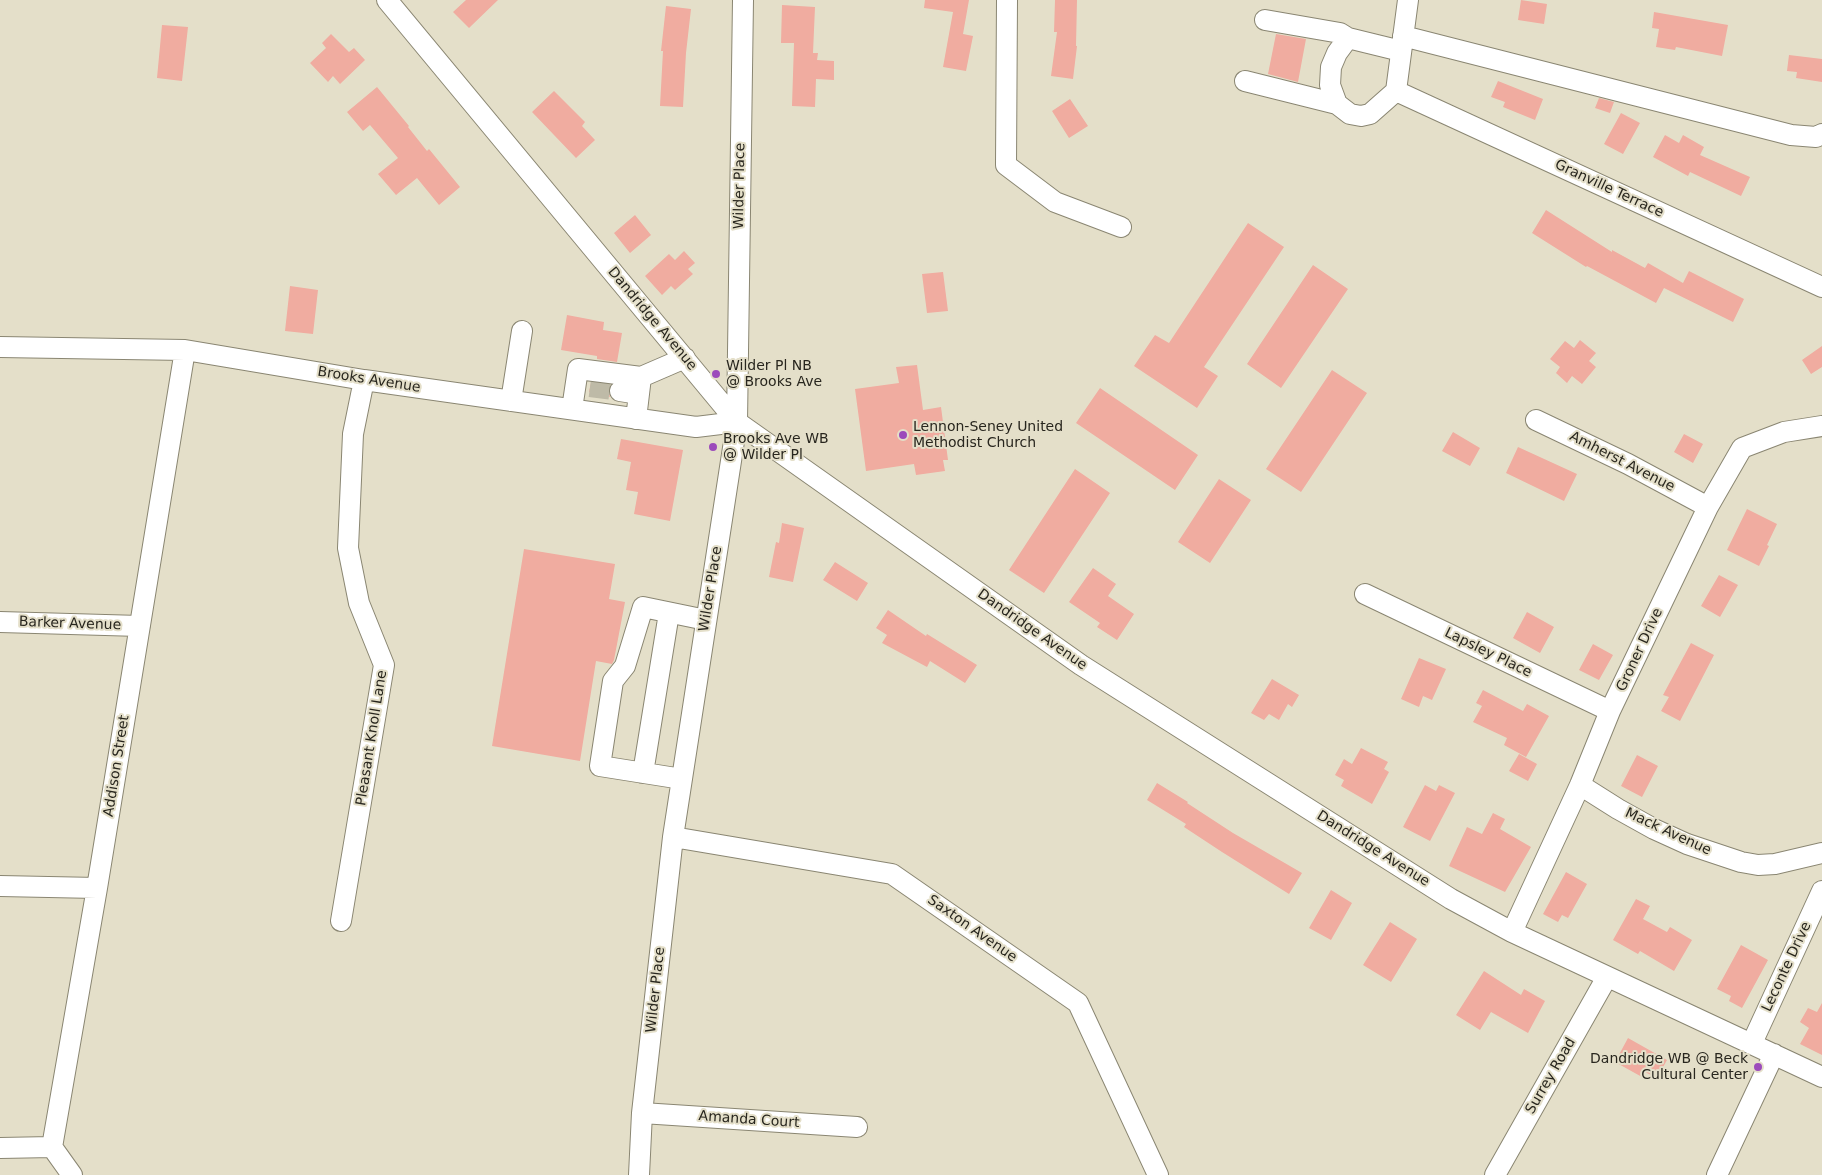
<!DOCTYPE html>
<style>
body{margin:0}
canvas{display:block;background:#e4dfc9}
</style>
<canvas width="1822" height="1175"></canvas>
<script>
const ctx = document.querySelector('canvas').getContext('2d');
ctx.lineJoin = 'round';
function fillPath(path, color) { ctx.fillStyle = color; ctx.fill(path, 'evenodd'); }
const poly = rows => new Path2D(rows.map(r => 'M' + r).join(''));
function trace(path, color, width, dash) { ctx.strokeStyle = color; ctx.lineWidth = width; ctx.lineCap = dash ? 'butt' : 'round'; ctx.setLineDash(dash || []); ctx.stroke(path); }
function label(font, color, halo, rows, align = 'center') {
  ctx.font = font + ' "DejaVu Sans",sans-serif'; ctx.lineWidth = 4; ctx.setLineDash([]); ctx.textBaseline = 'middle'; ctx.strokeStyle = halo; ctx.fillStyle = color; for (const [text, x, y, turn = 0] of rows) {
    ctx.save(); ctx.translate(x, y); ctx.rotate((+turn || 0) * Math.PI / 180); ctx.textAlign = isNaN(turn) ? turn : align; if (halo) ctx.strokeText(text, 0, 0); ctx.fillText(text, 0, 0); ctx.restore();
  }
}
fillPath(poly([
 [466,0,498,0,469,28,453,12],
 [925,0,969,0,963,34,973,36,966,71,943,67,953,12,924,8],
 [1055,0,1077,0,1076,46,1077,46,1073,79,1051,76,1057,32,1054,32],
 [1521,0,1547,4,1544,24,1518,20],
 [782,5,815,7,813,53,818,53,817,60,834,61,834,80,816,79,815,107,792,106,794,43,781,43],
 [666,6,691,9,686,53,683,107,660,106,663,51,661,51],
 [1654,12,1728,25,1722,56,1676,47,1675,50,1656,47,1659,29,1652,28],
 [162,25,188,27,182,81,157,78],
 [331,34,349,52,354,48,365,60,340,84,333,76,328,82,310,63,326,48,322,43],
 [1276,34,1306,39,1298,82,1268,74],
 [1789,55,1822,59,1822,82,1796,78,1797,72,1787,71],
 [1498,81,1543,99,1535,120,1503,107,1505,102,1491,97],
 [377,87,409,126,408,127,427,151,429,149,460,187,439,205,417,178,396,195,378,174,398,158,370,125,363,131,347,112],
 [554,91,585,122,582,126,595,140,576,158,532,112],
 [1599,98,1614,102,1610,113,1595,108],
 [1070,99,1088,126,1069,138,1052,111],
 [1621,113,1640,123,1623,154,1604,144],
 [1665,135,1679,143,1683,135,1704,147,1700,155,1750,177,1741,196,1690,172,1688,176,1653,157],
 [1546,210,1612,252,1612,250,1645,268,1648,263,1683,283,1689,271,1744,299,1733,322,1664,288,1656,303,1587,266,1586,267,1532,233],
 [635,215,651,235,630,253,614,233],
 [1248,223,1284,247,1204,367,1218,376,1197,408,1134,366,1155,335,1169,343],
 [684,251,695,263,688,269,693,274,675,290,671,286,662,295,645,276,669,254,675,260],
 [1313,265,1348,289,1281,388,1247,364],
 [943,272,948,311,927,313,922,274],
 [290,286,318,290,313,334,285,331],
 [567,315,604,322,603,330,622,333,617,362,597,359,597,356,561,350],
 [1580,340,1596,353,1589,361,1596,367,1582,384,1572,376,1567,383,1556,373,1560,367,1550,359,1565,341,1574,348],
 [1822,346,1822,367,1811,374,1802,360],
 [917,365,923,410,941,407,948,460,943,460,945,471,916,475,914,464,866,471,855,389,899,383,896,367],
 [1332,370,1367,393,1301,492,1266,469],
 [591,383,610,385,608,390,610,397,589,392],
 [1100,388,1198,455,1175,490,1076,423],
 [1453,432,1480,448,1470,466,1442,451],
 [1684,434,1703,444,1693,463,1674,452],
 [621,439,683,450,670,521,634,514,638,492,626,490,631,462,617,459],
 [1518,447,1577,474,1564,501,1506,473],
 [1075,469,1110,493,1044,593,1009,570],
 [1219,479,1251,500,1210,563,1178,542],
 [1747,509,1777,524,1767,545,1769,546,1759,566,1727,550],
 [782,523,804,528,793,582,769,577,776,542,779,543],
 [524,549,615,564,609,599,625,602,614,660,612,664,596,661,580,761,492,746],
 [835,562,868,583,857,601,823,580],
 [1093,568,1116,584,1108,596,1134,614,1117,640,1097,627,1100,623,1069,602],
 [1719,575,1738,585,1720,617,1701,606],
 [888,610,926,636,927,634,977,665,965,683,930,661,927,667,882,643,887,635,876,628],
 [1527,612,1554,627,1540,653,1513,638],
 [1691,643,1714,655,1680,721,1661,711,1669,697,1663,695],
 [1593,644,1613,655,1599,680,1579,670],
 [1419,658,1446,669,1432,700,1423,696,1419,707,1401,699],
 [1272,679,1299,695,1292,707,1288,704,1279,720,1269,714,1264,720,1251,713],
 [1483,690,1523,711,1527,704,1549,716,1526,757,1504,745,1507,738,1473,722,1482,706,1476,703],
 [1361,748,1388,762,1384,769,1389,772,1372,804,1341,786,1344,780,1335,775,1344,759,1352,764],
 [1519,754,1537,764,1528,781,1509,771],
 [1637,755,1658,766,1642,797,1621,786],
 [1157,783,1188,802,1187,803,1233,833,1302,873,1289,894,1222,852,1184,827,1186,824,1147,800],
 [1425,785,1436,791,1439,785,1455,793,1430,841,1403,827],
 [1493,813,1505,819,1500,829,1531,847,1505,892,1449,866,1467,827,1482,834],
 [1566,872,1587,884,1568,918,1562,915,1558,922,1543,914],
 [1331,890,1352,903,1331,940,1309,928],
 [1636,899,1650,906,1643,919,1667,932,1670,927,1692,940,1674,971,1640,951,1638,954,1613,940],
 [1390,922,1417,939,1391,982,1363,965],
 [1741,945,1768,960,1742,1008,1729,1001,1731,996,1717,989],
 [1484,971,1521,995,1524,989,1545,1001,1528,1033,1491,1012,1480,1030,1456,1015],
 [1822,1003,1822,1055,1800,1044,1809,1028,1800,1022,1808,1008,1817,1012],
 [1628,1038,1667,1060,1657,1078,1645,1072,1642,1077,1615,1062]
]), '#f0aca0');
trace(poly([
 [590,387,620,391]
]), '#bebaa7', 20, [20, 10]);
const minor = poly([
 [387,0,737,422,1081,665,1451,899,1512,932,1822,1077],
 [1007,0,1006,165,1055,202,1121,227],
 [1265,20,1340,33,1348,38],
 [1403,36,1791,135,1816,137,1822,134],
 [1245,81,1337,104],
 [1396,91,1822,287],
 [1396,91,1370,114,1361,116,1350,114,1337,104,1330,85,1331,67,1337,53,1348,38,1401,51],
 [1396,91,1408,0],
 [0,347,185,350,364,380,696,427,737,422],
 [620,391,639,394],
 [511,401,522,331],
 [572,409,578,369,641,377],
 [636,419,641,377,685,358],
 [1536,420,1628,464,1708,507],
 [1365,594,1610,711],
 [0,622,140,626],
 [643,773,669,613],
 [682,779,600,766,613,681,625,666,643,607,706,620],
 [1580,785,1618,809,1654,829,1687,844,1741,862,1758,865,1775,864,1822,853],
 [673,837,892,874,1078,1003,1158,1175],
 [0,886,97,888],
 [341,921,384,665,359,603,348,548,353,434,364,380],
 [1512,932,1580,785,1610,711,1708,507,1742,448,1784,432,1822,426],
 [1752,1043,1822,891],
 [642,1113,857,1127],
 [0,1148,52,1147],
 [72,1175,52,1147,97,888,185,350],
 [639,1175,642,1113,673,837,737,422,743,0],
 [1495,1175,1607,977],
 [1717,1175,1774,1054]
]);
trace(minor, '#8a8672', 22);
trace(minor, '#fff', 20);
for (const [x, y, r, color] of [
 [716,374,5,"#9c4bbb"],
 [903,435,5,"#9c4bbb"],
 [713,447,5,"#9c4bbb"],
 [1758,1067,5,"#9c4bbb"]
]) { const dot = new Path2D(); dot.arc(x, y, r, 0, 2 * Math.PI); ctx.fillStyle = color; ctx.fill(dot); trace(dot, '#e4dfc9', 2); }
label('14px', '#28261e', '#e4dfc9', [
 ["Wilder Place",740,186,-89],
 ["Granville Terrace",1609,189,25],
 ["Dandridge Avenue",652,319,50],
 ["Brooks Avenue",369,380,9],
 ["Amherst Avenue",1622,462,27],
 ["Wilder Place",711,589,-81],
 ["Barker Avenue",70,624,2],
 ["Dandridge Avenue",1032,630,35],
 ["Groner Drive",1640,650,-65],
 ["Lapsley Place",1488,653,26],
 ["Pleasant Knoll Lane",372,738,-81],
 ["Addison Street",117,766,-81],
 ["Mack Avenue",1668,832,25],
 ["Dandridge Avenue",1373,849,32],
 ["Saxton Avenue",972,929,35],
 ["Leconte Drive",1787,967,-65],
 ["Wilder Place",656,990,-84],
 ["Surrey Road",1551,1076,-60],
 ["Amanda Court",749,1120,4]
]);
label('14px', '#28261e', '#e4dfc9', [
 ["Wilder Pl NB",726,366],
 ["@ Brooks Ave",726,382],
 ["Lennon-Seney United",913,427],
 ["Methodist Church",913,443],
 ["Brooks Ave WB",723,439],
 ["@ Wilder Pl",723,455],
 ["Dandridge WB @ Beck",1748,1059,"right"],
 ["Cultural Center",1748,1075,"right"]
], 'left');
</script>
